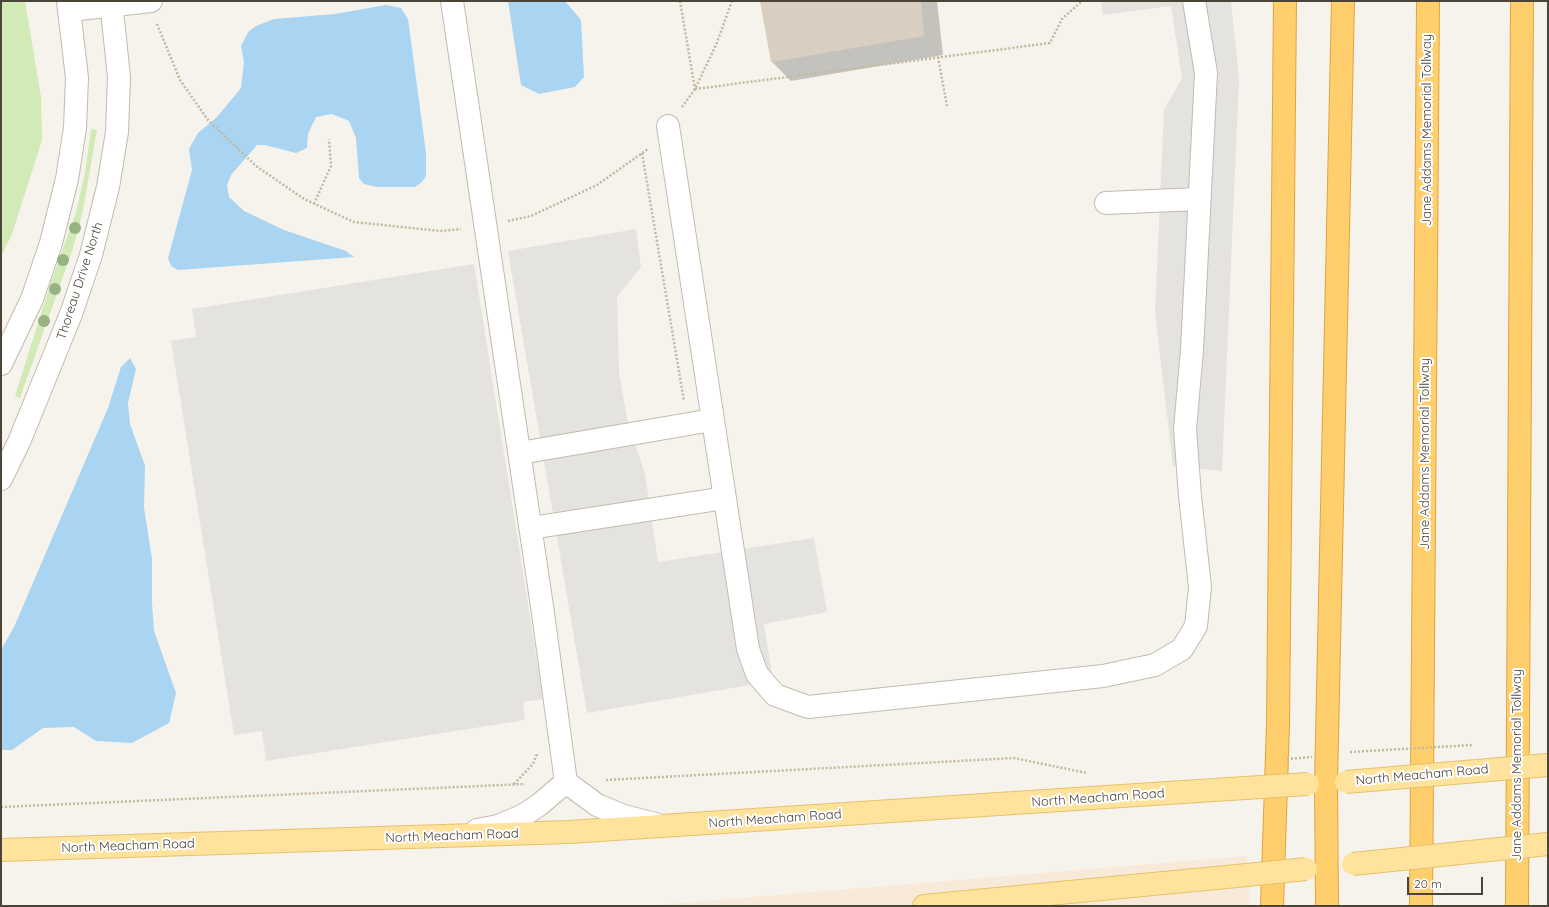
<!DOCTYPE html>
<style>
body{margin:0}
#map{position:relative;width:1549px;height:907px;overflow:hidden;background:#f6f3ec;font-family:Quicksand,sans-serif}
canvas{display:block}
.frame{position:absolute;inset:0;border:2px solid #4b4439;pointer-events:none}
.scale{position:absolute;left:1407px;top:877px;width:76px;height:18px;box-sizing:border-box;border:2px solid #4b4439;border-top:0;padding-left:5px;font-size:12px;line-height:14px;white-space:nowrap;color:#4b4439;-webkit-text-stroke:3px #fff;paint-order:stroke}
</style>
<div id="map">
<canvas width="1549" height="907"></canvas>
<div class="frame"></div>
<div class="scale">20 m</div>
</div>
<script>
const ctx = document.querySelector('canvas').getContext('2d');
ctx.lineJoin = 'round';
function fillPath(path, color) { ctx.fillStyle = color; ctx.fill(path, 'evenodd'); }
const poly = rows => new Path2D(rows.map(r => 'M' + r).join(''));
function trace(path, color, width, dash) { ctx.strokeStyle = color; ctx.lineWidth = width; ctx.lineCap = dash ? 'butt' : 'round'; ctx.setLineDash(dash || []); ctx.stroke(path); }
function label(font, color, halo, rows, align = 'center') {
  ctx.font = font + ' Quicksand,sans-serif'; ctx.lineWidth = 4; ctx.setLineDash([]); ctx.textBaseline = 'middle'; ctx.strokeStyle = halo; ctx.fillStyle = color; for (const [text, x, y, turn = 0] of rows) {
    ctx.save(); ctx.translate(x, y); ctx.rotate((+turn || 0) * Math.PI / 180); ctx.textAlign = isNaN(turn) ? turn : align; if (halo) ctx.strokeText(text, 0, 0); ctx.fillText(text, 0, 0); ctx.restore();
  }
}
fillPath(poly([
 [1247,856,1250,906,644,906]
]), '#f7ead8');
fillPath(poly([
 [1,1,25,1,41,97,42,140,12,234,1,257],
 [91,129,97,130,82,215,72,251,20,398,15,396,51,282,76,212,85,173]
]), '#d2eab5');
fillPath(poly([
 [1101,1,1231,1,1239,79,1222,471,1173,466,1155,313,1164,110,1182,78,1171,6,1103,15],
 [636,229,641,267,617,297,619,373,627,418,645,474,658,562,814,538,827,612,764,624,773,681,587,713,508,251],
 [474,264,543,699,523,702,525,720,266,761,262,731,234,735,171,341,196,337,192,309]
]), '#e5e3e0');
fillPath(poly([
 [508,1,565,1,581,20,584,77,575,87,539,94,521,85],
 [386,5,401,8,408,19,426,153,426,176,422,182,415,187,377,187,364,184,359,178,356,138,349,121,332,114,316,117,308,134,307,148,296,153,265,145,257,145,231,175,227,185,229,197,244,211,284,230,346,251,354,257,178,270,171,266,168,258,192,170,189,149,198,133,217,117,241,88,244,62,241,46,248,32,256,26,274,19,335,14],
 [130,358,136,369,128,403,130,424,145,466,144,508,152,559,152,603,154,631,176,693,169,723,132,743,96,741,74,727,43,728,12,750,1,750,1,650,14,627,108,408,121,367]
]), '#a9d4f2');
fillPath(poly([
 [761,1,937,1,943,55,791,81,772,62]
]), '#0003');
fillPath(poly([
 [760,1,921,1,924,36,771,62]
]), '#d8cfc1');
const minor = poly([
 [452,1,542,606,566,782,597,805,624,816,655,824],
 [70,10,151,1],
 [668,126,748,649,757,674,775,695,808,707,1103,676,1155,665,1182,649,1196,626,1200,587,1190,496,1185,429,1192,350,1206,73,1194,1],
 [1106,203,1199,199],
 [1,364,32,299,51,243,67,179,75,128,77,78,68,1],
 [520,453,712,420],
 [1,479,19,442,71,314,91,255,108,187,117,132,119,77,111,1],
 [531,528,725,498],
 [477,830,498,826,522,816,539,805,566,782]
]);
const major = poly([
 [1,850,569,832,1245,788],
 [924,906,1247,875]
]);
const highway = poly([
 [1272,906,1278,724,1285,1],
 [1327,906,1326,783,1343,1],
 [1421,906,1428,1],
 [1517,906,1522,1]
]);
trace(minor, '#c2bbae', 24);
trace(major, '#e6c16a', 24);
trace(highway, '#e0a43c', 24);
trace(poly([
 [680,1,695,89],
 [157,24,180,80,208,120,256,166,304,199,354,222,440,231,461,229],
 [938,57,947,106],
 [695,89,1050,43,1062,19,1082,1],
 [682,107,695,89,716,45,732,1],
 [642,153,684,401],
 [314,204,331,166,329,139],
 [508,221,531,216,597,185,648,149],
 [606,780,1014,758,1087,773],
 [514,784,533,764,537,754],
 [1,807,525,784]
]), '#c4b79f', 2.5, [2, 2]);
trace(minor, '#fff', 22);
trace(major, '#ffe39c', 22);
trace(highway, '#ffcf6e', 22);
const majorBridge = poly([
 [1346,782,1548,765],
 [1245,788,1308,784],
 [1353,864,1548,844],
 [1247,875,1306,869]
]);
trace(majorBridge, '#e6c16a', 24, []);
trace(poly([
 [1350,752,1472,745],
 [1287,759,1312,757]
]), '#c4b79f', 2.5, [2, 2]);
trace(majorBridge, '#ffe39c', 22);
ctx.fillStyle = '#97b381';
for (const [x, y] of [
 [75,228],
 [63,260],
 [55,289],
 [44,321]
]) { ctx.beginPath(); ctx.arc(x, y, 6, 0, 2 * Math.PI); ctx.fill(); }
label('13px', '#4b4439', '#fff', [
 ["Jane Addams Memorial Tollway",1427,130,-90],
 ["Thoreau Drive North",80,281,-72],
 ["Jane Addams Memorial Tollway",1425,454,-90],
 ["Jane Addams Memorial Tollway",1517,765,-90],
 ["North Meacham Road",1422,775,-5],
 ["North Meacham Road",1098,798,-4],
 ["North Meacham Road",775,819,-4],
 ["North Meacham Road",452,836,-2],
 ["North Meacham Road",128,846,-2]
]);
</script>
